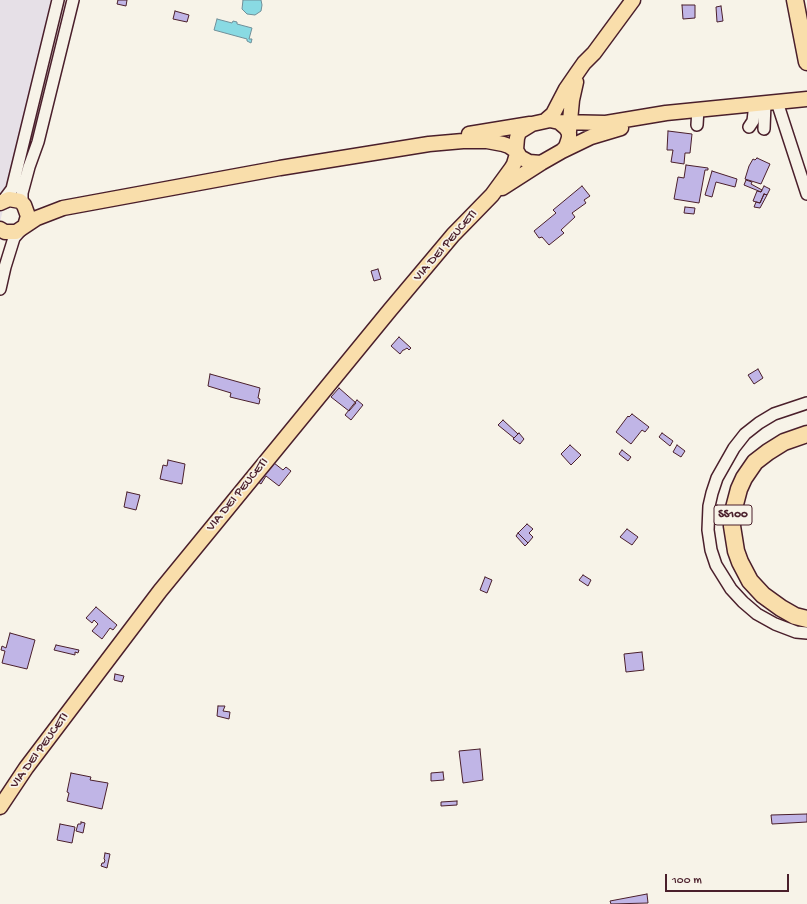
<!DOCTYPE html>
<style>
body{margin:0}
#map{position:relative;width:807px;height:904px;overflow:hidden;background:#f7f3e8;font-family:"Gochi Hand",sans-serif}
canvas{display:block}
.scale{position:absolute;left:665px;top:874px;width:124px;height:18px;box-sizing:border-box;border:2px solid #4a1f2b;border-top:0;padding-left:5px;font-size:12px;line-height:14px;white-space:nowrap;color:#4a1f2b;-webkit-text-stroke:3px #f7f3e8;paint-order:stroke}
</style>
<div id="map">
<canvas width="807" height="904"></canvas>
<div class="scale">100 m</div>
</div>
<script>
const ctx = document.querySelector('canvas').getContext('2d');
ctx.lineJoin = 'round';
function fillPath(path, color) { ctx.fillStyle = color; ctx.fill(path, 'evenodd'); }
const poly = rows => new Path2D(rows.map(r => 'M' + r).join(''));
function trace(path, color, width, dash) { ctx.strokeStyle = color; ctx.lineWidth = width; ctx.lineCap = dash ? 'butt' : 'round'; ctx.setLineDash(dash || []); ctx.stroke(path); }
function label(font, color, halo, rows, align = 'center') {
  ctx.font = font + ' "Gochi Hand",sans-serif'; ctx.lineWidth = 3.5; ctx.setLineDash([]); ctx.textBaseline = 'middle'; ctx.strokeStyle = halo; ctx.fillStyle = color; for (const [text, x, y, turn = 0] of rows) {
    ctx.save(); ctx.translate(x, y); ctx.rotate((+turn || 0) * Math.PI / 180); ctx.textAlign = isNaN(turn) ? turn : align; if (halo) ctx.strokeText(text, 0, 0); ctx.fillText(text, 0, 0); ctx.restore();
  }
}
fillPath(poly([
 [0,0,51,0,34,81,0,222]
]), '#e6e0e7');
const water = poly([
 [243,0,261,0,262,5,261,11,255,15,247,14,242,9,243,0],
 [217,19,232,23,233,21,237,22,237,24,252,28,249,39,252,39,251,43,247,41,247,39,214,30,217,19]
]);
fillPath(water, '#89dae3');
trace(water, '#708f99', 1);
const building = poly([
 [118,0,127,0,126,6,117,4,118,0],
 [682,5,695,5,695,18,683,19,682,5],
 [721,6,723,21,717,22,716,7,721,6],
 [175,11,189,15,187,22,173,19,175,11],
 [668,131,692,134,690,153,685,153,684,164,671,162,673,150,667,150,668,131],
 [757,158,770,164,761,184,745,179,749,166,753,159,755,160,757,158],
 [686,165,708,168,708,170,705,170,699,203,674,199,678,177,684,178,686,165],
 [712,171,737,179,735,187,716,182,712,197,705,195,712,171],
 [746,180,752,182,751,184,762,190,761,192,744,185,746,180],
 [582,186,590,196,584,200,586,203,572,213,575,217,561,230,564,233,549,245,542,237,539,238,534,231,556,213,553,210,582,186],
 [764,186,770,189,767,195,764,194,760,203,753,201,757,191,761,192,764,186],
 [764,194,767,195,760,208,754,207,756,202,760,203,764,194],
 [685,207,695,208,694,214,684,213,685,207],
 [378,269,381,279,374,281,371,271,378,269],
 [399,337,411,348,409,350,407,348,404,350,403,350,400,354,391,346,399,337],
 [758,369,763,378,754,384,748,375,758,369],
 [210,374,260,388,258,398,260,399,259,404,230,397,231,393,208,386,210,374],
 [339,388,356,403,349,411,331,397,339,388],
 [357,400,363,405,351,420,345,415,357,400],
 [632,414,649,427,645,432,642,430,631,444,616,432,628,416,629,417,632,414],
 [503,420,518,434,514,438,498,425,503,420],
 [519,433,524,439,520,444,513,439,519,433],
 [662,433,673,441,670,446,659,437,662,433],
 [570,445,581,455,571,465,561,454,570,445],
 [677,445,685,451,681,457,673,452,677,445],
 [622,450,631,457,628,461,619,454,622,450],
 [168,460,185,464,182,484,160,479,163,465,167,466,168,460],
 [274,463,283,470,286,467,291,471,279,486,266,476,261,484,258,482,274,463],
 [127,492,140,495,136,510,124,507,127,492],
 [527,524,533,529,529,533,533,537,528,543,518,533,527,524],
 [627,529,638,537,632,545,620,537,627,529],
 [518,533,528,543,525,546,516,536,518,533],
 [583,575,591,580,588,586,579,580,583,575],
 [485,577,492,580,487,593,480,590,485,577],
 [96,607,117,625,113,630,110,628,102,639,92,631,98,624,94,620,92,623,86,618,96,607],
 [10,633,35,640,27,669,2,663,5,651,1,650,2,646,6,648,10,633],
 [56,645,79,650,78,653,75,652,75,655,54,650,56,645],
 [642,652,644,670,626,672,624,654,642,652],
 [115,674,124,676,122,682,114,680,115,674],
 [218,706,225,706,223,711,230,712,229,719,217,716,218,706],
 [480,749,483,780,463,783,459,751,480,749],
 [443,772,444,780,431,781,431,773,443,772],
 [71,773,91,777,90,780,108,783,102,809,67,801,69,793,67,792,71,773],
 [457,801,457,805,441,806,441,802,457,801],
 [807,814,807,822,772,824,771,815,807,814],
 [81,822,85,823,83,833,76,831,78,824,81,824,81,822],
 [60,824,75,827,72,843,57,840,60,824],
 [105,853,110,854,107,868,101,866,102,863,104,863,105,860,104,859,105,853],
 [647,894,648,903,611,904,610,901,647,894]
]);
fillPath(building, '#c0b5e6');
trace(building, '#4a1f2b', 1);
const minor = poly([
 [777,102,807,194],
 [697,125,698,109],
 [749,127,753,121,755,104],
 [764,129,765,103],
 [3,201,12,189,58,0],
 [22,203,22,193,29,167,38,142,73,0],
 [0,289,5,267,14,238,21,230],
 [807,403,774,414,759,423,745,434,734,448,717,478,712,493,709,506,708,530,711,550,716,565,731,589,743,602,757,614,775,624,796,632,807,633]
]);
const major = poly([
 [550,120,559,122,566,128,569,133,569,138,566,147,562,151,541,163,529,162,520,157,516,150,517,138,519,132,532,124,550,120],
 [545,121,553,114,566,89,577,73,584,63,594,53,633,0],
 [559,122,606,123,666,113,807,99],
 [569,131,572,100,576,82],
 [469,134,530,124],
 [562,151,591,137,621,128],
 [502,188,541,163],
 [0,203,9,199,20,201,24,205,28,216,25,226,16,232,5,232,0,229],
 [25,226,37,218,63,208,280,168,429,144,463,141,487,141,503,144,509,146,516,151],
 [0,807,26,768,160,591,390,310,453,235,492,195,511,169,514,164,517,154]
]);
const highway = poly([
 [795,0,807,62],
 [807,434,784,442,768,452,755,462,744,478,739,489,734,508,732,526,736,551,740,562,750,581,763,595,781,608,795,616,807,619]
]);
trace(minor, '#4a1f2b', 14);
trace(major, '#4a1f2b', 17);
trace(highway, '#4a1f2b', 19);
trace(minor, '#f7f3e8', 11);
trace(major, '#f9deab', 14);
trace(highway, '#f9deab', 16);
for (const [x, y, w] of [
 [733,515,38]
]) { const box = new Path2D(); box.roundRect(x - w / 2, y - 10, w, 20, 3); ctx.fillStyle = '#f7f3e8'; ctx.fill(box); trace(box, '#4a1f2b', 1); }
label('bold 12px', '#4a1f2b', null, [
 ["SS100",733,515]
]);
label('13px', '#4a1f2b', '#f7f3e8', [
 ["VIA DEI PEUCETI",446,246,-49],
 ["VIA DEI PEUCETI",238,495,-51],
 ["VIA DEI PEUCETI",40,751,-54]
]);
</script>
